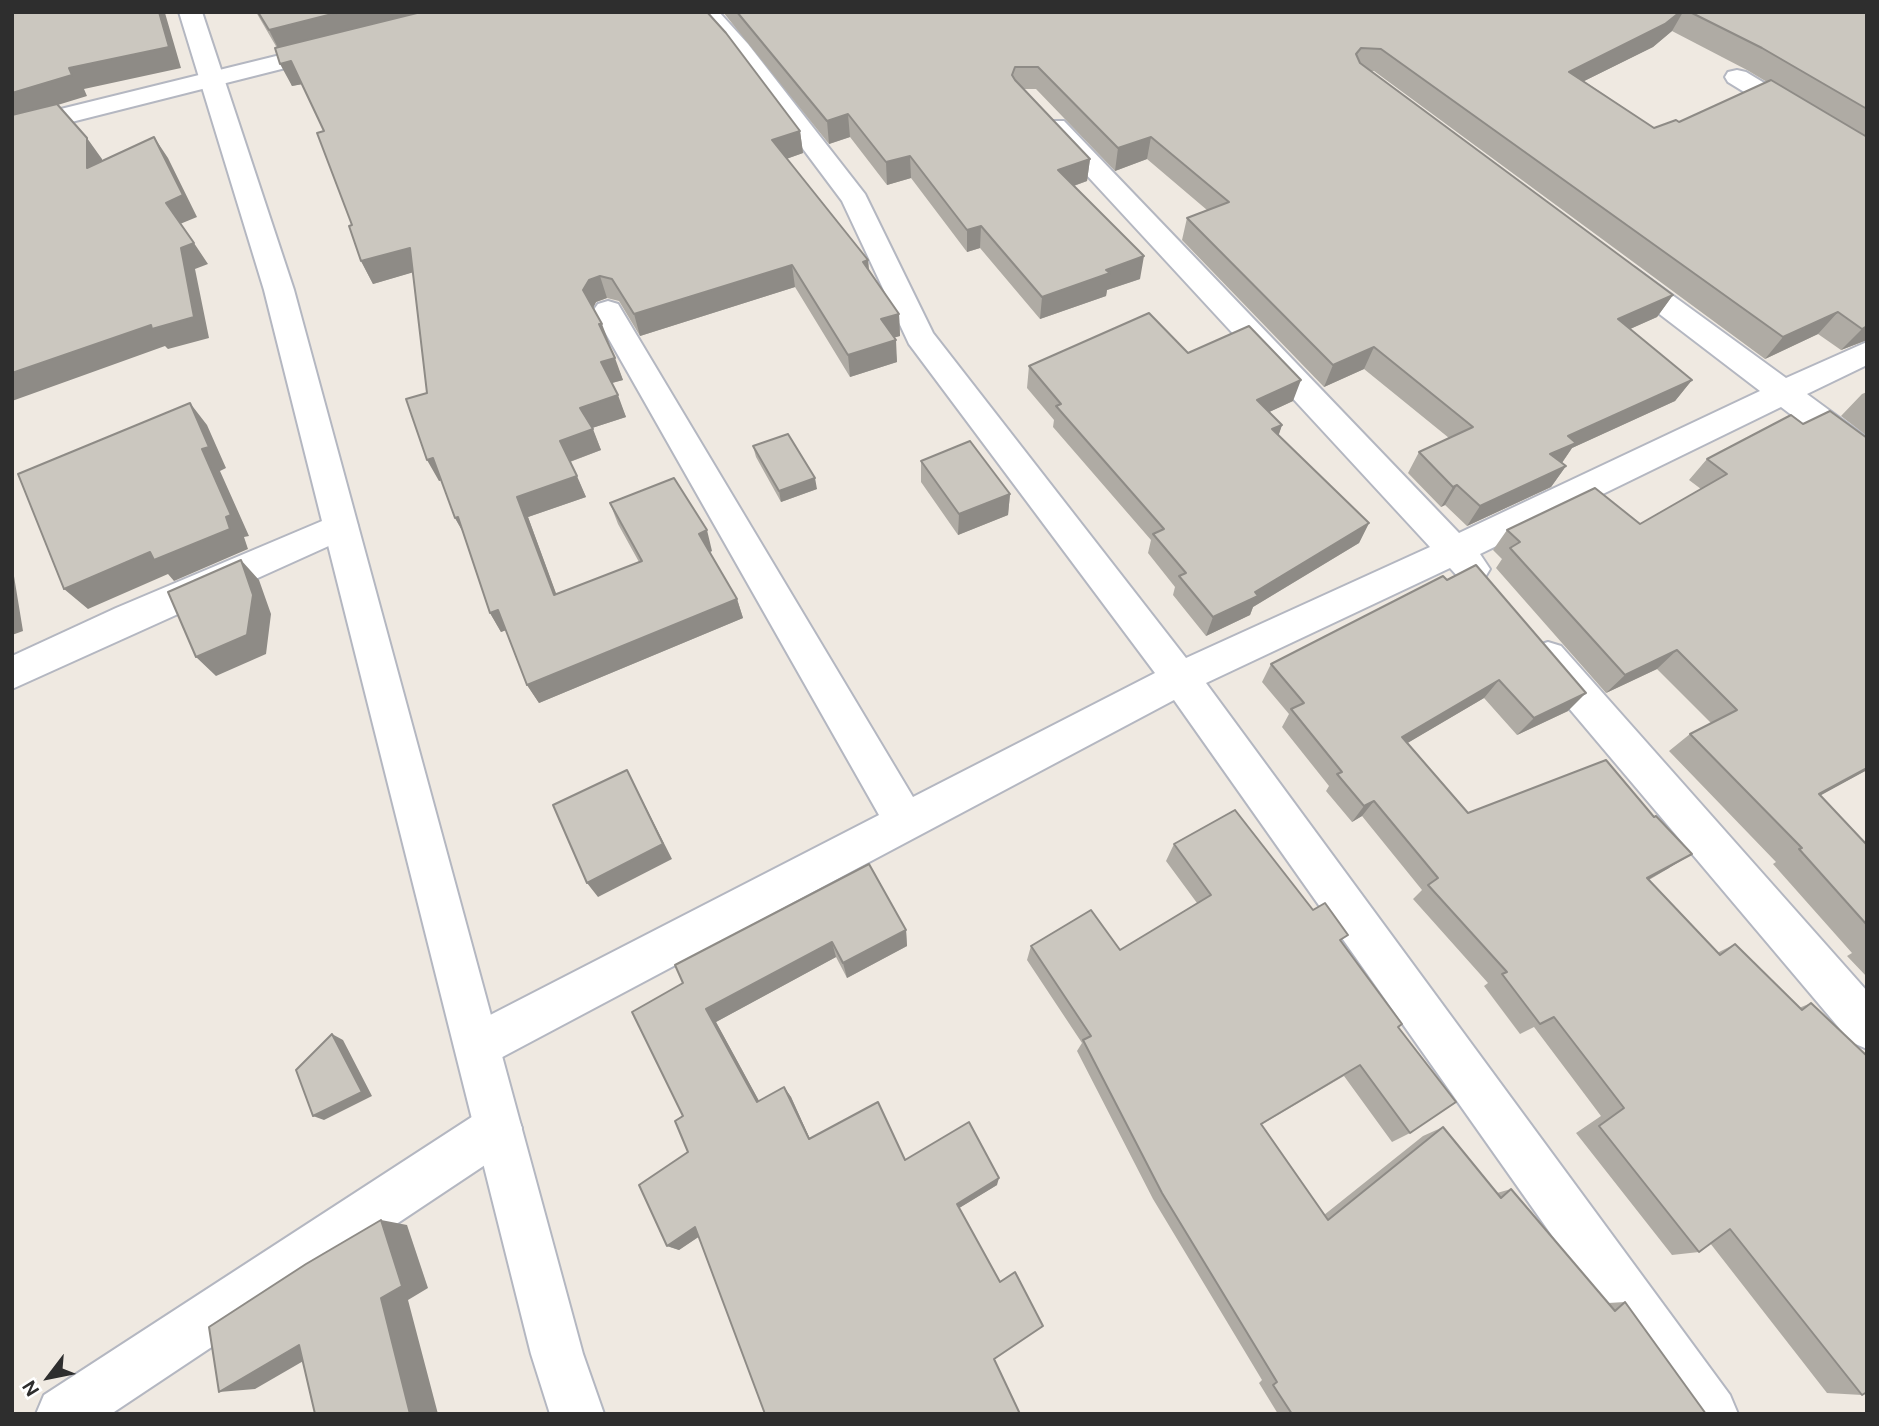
<!DOCTYPE html>
<style>
body{margin:0}
#map{position:relative;width:1879px;height:1426px;overflow:hidden;background:#efe9e1;font-family:"DM Sans",sans-serif}
canvas{display:block}
.frame{position:absolute;inset:0;border:14px solid #2e2e2e;pointer-events:none}
.north{position:absolute;left:14px;top:1342px;width:70px;height:70px;-webkit-text-stroke:5px #fff;paint-order:stroke;rotate:238deg;font-size:19px;font-weight:700;line-height:28px;text-align:center;color:#2e2e2e}
.north::after{content:'';display:block;margin:auto;width:24px;height:32px;background:#2e2e2e;clip-path:polygon(50% 0,100% 100%,50% 72%,0 100%)}
</style>
<div id="map">
<canvas width="1879" height="1426"></canvas>
<div class="frame"></div>
<div class="north">N</div>
</div>
<script>
const ctx = document.querySelector('canvas').getContext('2d');
ctx.lineJoin = 'round';
const poly = rows => new Path2D(rows.map(r => 'M' + r).join(''));
function trace(path, color, width, dash) { ctx.strokeStyle = color; ctx.lineWidth = width; ctx.lineCap = dash ? 'butt' : 'round'; ctx.setLineDash(dash || []); ctx.stroke(path); }
function fillPath(path, color) { ctx.fillStyle = color; ctx.fill(path, 'evenodd'); }
const street = poly([
 [695,12,719,12,748,44,865,194,933,333,1186,658,1430,547,1046,131,1042,126,1046,121,1064,121,1459,533,1760,391,1615,280,1611,274,1615,268,1625,265,1635,268,1786,378,1867,342,1867,365,1807,394,1867,438,1867,467,1855,463,1781,407,1480,554,1490,569,1484,579,1472,583,1460,579,1450,568,1206,683,1730,1395,1738,1414,1678,1414,1174,700,493,1062,477,1069,461,1062,454,1046,461,1030,879,815,593,311,598,304,608,301,618,304,913,797,1155,673,909,344,842,201,732,54,695,12],
 [329,43,337,45,341,50,337,55,12,137,12,121,329,43],
 [1737,70,1746,72,1867,145,1867,164,1858,162,1728,82,1725,77,1728,72,1737,70],
 [341,513,353,517,358,526,353,535,12,689,12,656,116,608,341,513],
 [1548,642,1561,646,1867,991,1867,1049,1851,1042,1535,668,1529,657,1535,646,1548,642],
 [498,1104,515,1111,522,1128,515,1145,111,1414,36,1414,44,1395,481,1111,498,1104]
]);
const secondary = poly([
 [179,12,202,12,294,290,583,1354,604,1414,550,1414,531,1354,264,290,179,12]
]);
trace(street, '#b4b7c1', 4);
trace(secondary, '#b4b7c1', 4);
fillPath(street, '#fff');
fillPath(secondary, '#fff');
fillPath(poly([
 [256,12,707,12,800,131,803,153,786,159,868,260,869,270,899,314,900,336,894,337,897,362,850,377,795,287,640,336,619,301,607,298,596,302,593,308,623,380,612,383,626,417,592,428,601,450,570,462,586,497,528,517,556,594,639,562,618,524,610,503,712,551,710,552,737,599,743,618,539,703,527,685,506,630,501,632,490,613,464,534,455,518,441,480,439,481,427,393,413,272,373,284,361,261,352,225,324,131,302,84,292,86,277,48],
 [723,12,1867,12,1867,340,1841,350,1818,334,1765,359,1374,71,1371,71,1673,295,1657,317,1630,329,1692,380,1675,401,1572,448,1562,463,1566,466,1551,487,1467,526,1445,505,1441,507,1408,473,1419,452,1449,438,1364,369,1324,387,1182,240,1187,218,1207,210,1147,159,1115,171,1036,89,1024,89,1090,159,1087,181,1074,186,1140,279,1107,290,1106,296,1040,319,980,248,967,252,911,178,887,185,850,137,829,144],
 [1672,31,1747,70,1767,82,1679,122,1654,128,1584,81,1653,47],
 [1188,353,1293,401,1269,412,1282,425,1278,436,1369,523,1359,543,1253,607,1250,615,1206,636,1173,595,1175,587,1148,553,1151,540,1053,427,1054,420,1027,388,1029,366],
 [1867,392,1867,436,1841,416,1862,394],
 [1803,424,1867,438,1867,770,1820,795,1867,845,1867,977,1847,956,1852,953,1773,864,1776,862,1669,751,1690,734,1711,723,1657,669,1606,693,1496,568,1502,559,1493,550,1507,530,1640,524,1701,489,1689,480,1707,459],
 [753,446,817,489,781,502,756,457],
 [921,461,1010,494,1008,515,958,535,921,482],
 [1443,576,1568,711,1517,735,1484,698,1407,743,1468,813,1669,868,1649,880,1717,953,1735,944,1799,1008,1811,1003,1862,1395,1827,1393,1710,1243,1699,1252,1672,1255,1576,1133,1601,1116,1534,1027,1520,1034,1484,986,1488,983,1413,899,1422,890,1362,816,1352,822,1326,791,1329,786,1282,727,1289,714,1262,682,1271,664],
 [1174,844,1313,910,1341,942,1398,1027,1410,1133,1392,1142,1344,1076,1261,1125,1324,1215,1423,1136,1443,1127,1497,1193,1511,1189,1608,1303,1625,1302,1706,1414,1278,1414,1259,1383,1262,1380,1153,1199,1077,1051,1082,1043,1027,960,1031,946,1120,950,1197,903,1166,861],
 [906,930,907,946,847,978,836,957,716,1022,759,1101,784,1087,791,1097,810,1139,905,1160,997,1185,959,1208,1000,1282,1043,1326,698,1237,679,1250,667,1246,688,1152,683,1116,683,983,675,965]
]), '#afaba4');
fillPath(poly([
 [159,12,165,13,181,68,84,89,87,96,12,119,12,93,69,68],
 [340,12,439,12,280,52,269,30],
 [1680,12,1683,12,1672,31,1653,47,1558,94,1569,72],
 [291,61,303,84,292,86,280,64],
 [848,114,850,137,829,144,827,121],
 [800,131,803,153,775,163,772,140],
 [154,137,168,158,197,217,180,224,166,203],
 [1151,137,1147,159,1115,171,1118,148],
 [87,138,102,159,102,189,87,168],
 [910,156,911,178,887,185,886,162],
 [1090,159,1087,181,1056,192,1058,170],
 [981,226,980,248,967,252,967,230],
 [194,243,208,264,195,269,209,338,168,349,165,346,12,401,12,373,181,248],
 [410,248,421,270,373,284,361,261],
 [1144,256,1140,279,1107,290,1106,296,1040,319,1042,297,1106,270],
 [868,260,870,283,863,262],
 [792,265,795,287,640,336,634,314],
 [600,276,607,298,596,302,591,312,583,290,589,280],
 [1673,295,1657,317,1603,341,1618,319],
 [1838,312,1818,334,1765,359,1783,337],
 [899,314,900,336,882,341,881,319],
 [599,324,602,324,610,345],
 [1867,326,1867,340,1841,350,1862,329],
 [896,340,897,362,850,377,848,355],
 [1374,347,1364,369,1324,387,1333,365],
 [615,358,623,380,608,384,601,362],
 [1301,380,1293,401,1250,421,1257,400],
 [1692,380,1675,401,1572,448,1561,464,1550,454,1568,436],
 [618,395,626,417,589,429,580,408],
 [190,403,207,425,226,468,220,471,249,536,244,537,248,549,174,581,168,574,88,609,64,589,202,449],
 [1282,425,1275,446,1272,429],
 [593,429,601,450,569,462,560,441],
 [433,458,445,479,439,481,427,460],
 [1566,466,1551,487,1467,526,1480,506],
 [577,476,586,497,528,517,564,615,554,595,517,497],
 [815,478,817,489,781,502,779,491],
 [1457,485,1445,505,1441,507,1453,487],
 [1010,494,1008,515,958,535,959,514],
 [458,517,467,539,455,518],
 [1369,523,1359,543,1253,607,1250,615,1206,636,1213,617],
 [707,530,712,551,705,554,699,534],
 [241,560,259,580,271,614,266,654,216,676,196,657],
 [12,564,23,631,12,635],
 [737,599,743,618,539,703,527,685],
 [498,610,509,629,501,632,490,613],
 [1677,650,1657,669,1606,693,1625,675],
 [1499,680,1484,698,1389,754,1402,737],
 [1586,693,1568,711,1517,735,1534,718],
 [1867,768,1867,770,1794,810,1819,794],
 [627,770,672,859,598,897,587,883],
 [1374,801,1362,816,1352,822,1364,806],
 [1692,854,1669,868,1626,892,1647,878],
 [906,930,907,946,847,978,843,963],
 [832,942,836,957,716,1022,765,1112,757,1102,706,1009],
 [332,1034,343,1040,372,1096,324,1120,313,1116],
 [784,1087,791,1097,814,1148,809,1139],
 [999,1178,997,1185,956,1210,957,1204],
 [381,1220,407,1225,428,1288,408,1300,438,1414,410,1414,381,1298],
 [695,1227,706,1232,679,1250,667,1246],
 [299,1345,331,1345,255,1389,219,1392]
]), '#8e8b86');
const building = poly([
 [12,12,159,12,169,47,69,68,72,75,12,93,12,12],
 [258,12,340,12,269,30,258,12],
 [421,12,707,12,726,33,800,131,772,140,868,260,863,262,899,314,881,319,896,340,848,355,792,265,634,314,612,279,600,276,589,280,583,290,602,324,599,324,615,358,601,362,618,395,580,408,593,429,560,441,577,476,517,497,554,595,642,561,610,503,674,478,707,530,699,534,737,599,527,685,498,610,490,613,458,517,455,518,433,458,427,460,406,399,427,393,410,248,361,261,349,226,352,225,317,133,324,131,291,61,280,64,275,48,421,12],
 [737,12,1680,12,1665,24,1569,72,1654,128,1676,120,1679,122,1771,80,1867,137,1867,326,1862,329,1838,312,1783,337,1381,49,1361,48,1356,54,1360,63,1673,295,1618,319,1692,380,1568,436,1576,443,1550,454,1566,466,1480,506,1457,485,1453,487,1419,452,1473,427,1374,347,1333,365,1187,218,1229,202,1151,137,1118,148,1038,67,1015,67,1012,75,1015,80,1090,159,1058,170,1144,256,1106,270,1110,273,1042,297,981,226,967,230,910,156,886,162,848,114,827,121,737,12],
 [1690,12,1867,12,1867,109,1762,48,1690,12],
 [57,104,87,138,87,168,154,137,183,195,166,203,194,243,181,248,194,317,152,329,151,325,12,373,12,115,57,104],
 [1149,313,1188,353,1249,326,1301,380,1257,400,1282,425,1272,429,1369,523,1255,592,1258,596,1213,617,1179,576,1186,573,1153,534,1164,529,1056,406,1061,404,1029,366,1149,313],
 [190,403,209,447,202,449,231,515,226,517,230,529,154,560,150,552,64,589,18,474,190,403],
 [1830,411,1867,438,1867,768,1819,794,1867,845,1867,925,1799,849,1802,848,1690,734,1737,710,1677,650,1625,675,1510,548,1520,542,1507,530,1595,488,1640,524,1727,474,1707,459,1791,415,1803,424,1830,411],
 [788,434,815,478,779,491,753,446,788,434],
 [970,441,1010,494,959,514,921,461,970,441],
 [241,560,253,595,247,635,196,657,168,592,241,560],
 [1476,565,1586,693,1534,718,1499,680,1402,737,1468,813,1606,760,1654,817,1656,816,1692,854,1647,878,1720,955,1735,944,1802,1010,1811,1003,1867,1056,1867,1392,1862,1395,1730,1229,1699,1252,1599,1126,1624,1108,1554,1017,1540,1024,1502,974,1507,972,1428,885,1438,878,1374,801,1364,806,1337,774,1342,772,1291,709,1304,703,1271,664,1443,576,1447,580,1476,565],
 [627,770,663,844,587,883,553,805,627,770],
 [1235,810,1313,910,1325,903,1348,935,1340,940,1402,1024,1398,1027,1456,1102,1410,1133,1360,1065,1261,1124,1328,1220,1443,1127,1501,1198,1511,1189,1615,1311,1625,1302,1706,1414,1292,1414,1273,1385,1277,1382,1162,1193,1083,1040,1091,1036,1031,946,1091,910,1120,950,1211,895,1174,844,1235,810],
 [869,864,906,930,843,963,832,942,706,1009,757,1102,784,1087,809,1139,878,1102,905,1160,969,1122,999,1178,957,1204,1000,1282,1015,1272,1043,1326,994,1359,1020,1414,765,1414,695,1227,667,1246,639,1185,688,1152,675,1121,683,1116,632,1012,683,983,675,965,869,864],
 [332,1034,362,1092,313,1116,296,1070,332,1034],
 [381,1220,402,1286,381,1298,410,1414,315,1414,299,1345,219,1392,209,1327,306,1264,381,1220]
]);
fillPath(building, '#cbc7bf');
trace(building, '#8e8b86', 2);
</script>
